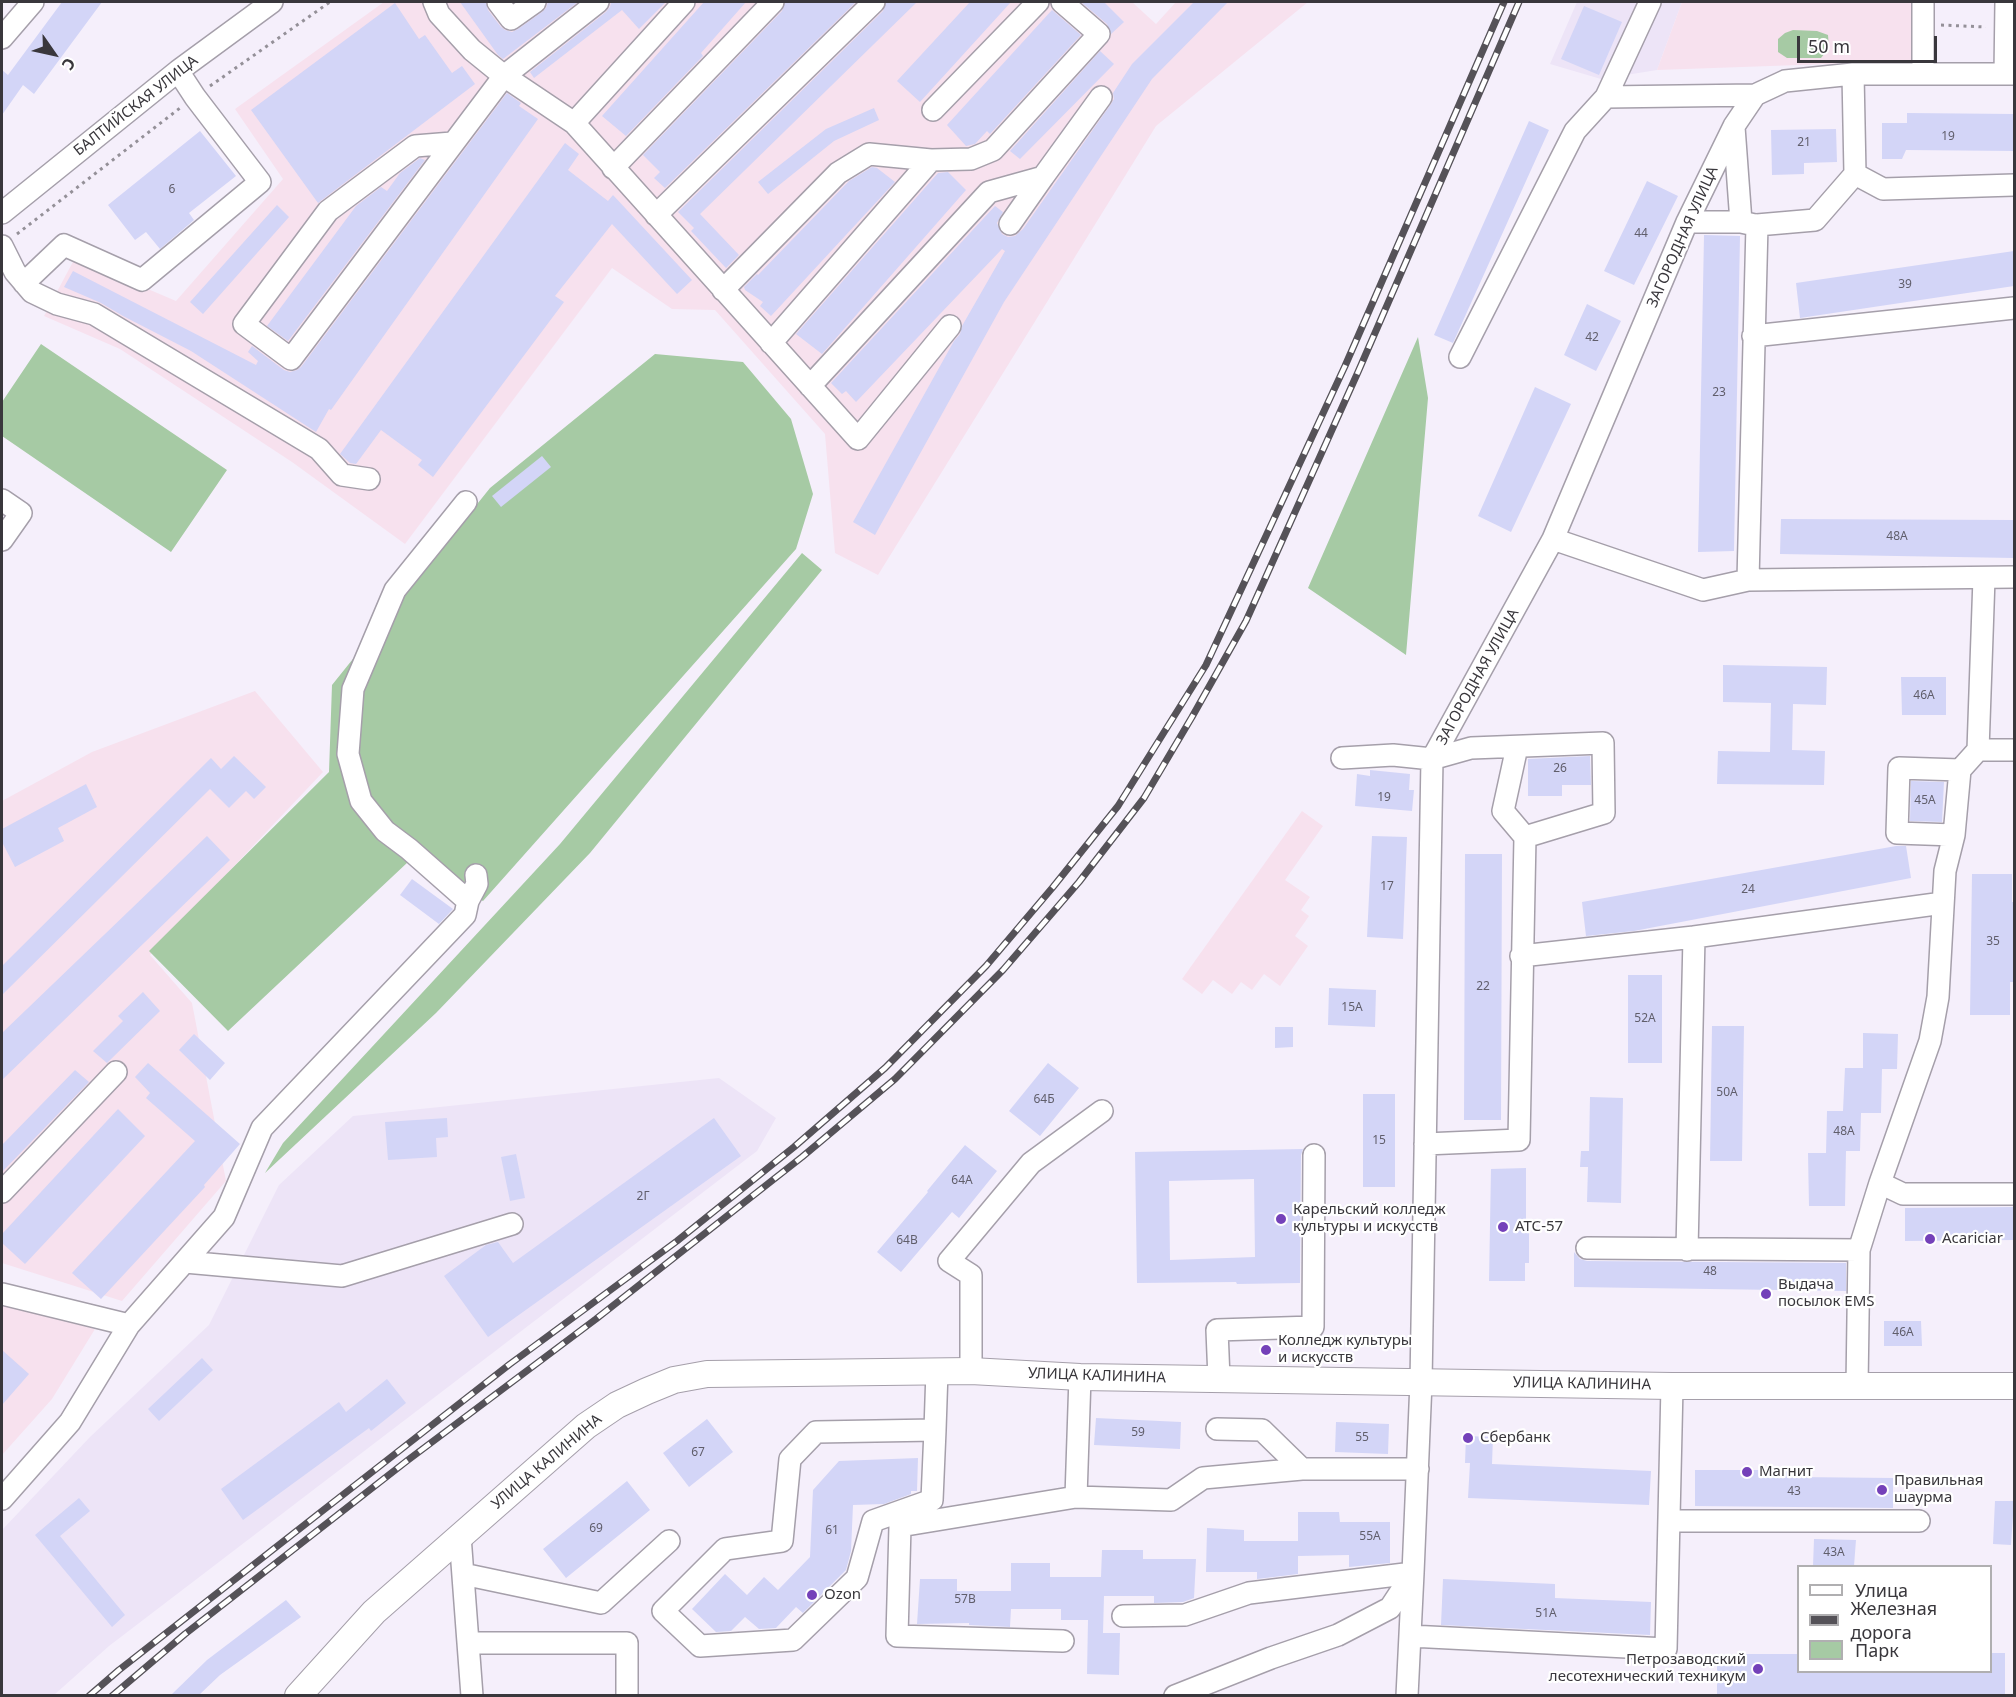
<!DOCTYPE html>
<meta charset="utf-8">
<style>
body{margin:0}
#map{position:relative;width:2016px;height:1697px;overflow:hidden;background:#f5effb;font-family:"Noto Sans",sans-serif}
canvas{display:block}
.frame{position:absolute;inset:0;border:3px solid #39373c;pointer-events:none}
.legend{position:absolute;left:1797px;top:1565px;width:195px;height:108px;box-sizing:border-box;background:#fff;border:2px solid #b0afb1;margin:0;padding:8px 10px;list-style:none;font-size:18px;color:#39373c}
.legend li{display:flex;align-items:center;gap:12px;height:30px}
.legend b{width:30px;border:2px solid #b0afb1}
.north{position:absolute;left:24px;top:24px;width:60px;height:60px;-webkit-text-stroke:4px #fff;paint-order:stroke;rotate:124deg;font-size:16px;font-weight:700;line-height:24px;text-align:center;color:#39373c}
.north::after{content:'';display:block;margin:auto;width:21px;height:27px;background:#39373c;clip-path:polygon(50% 0,100% 100%,50% 72%,0 100%)}
.scale{position:absolute;left:1797px;top:36px;width:140px;height:27px;box-sizing:border-box;border:3px solid #39373c;border-top:0;padding-left:8px;font-size:18px;line-height:21px;white-space:nowrap;color:#39373c;-webkit-text-stroke:4px #fff;paint-order:stroke}
</style>
<div id="map">
<canvas width="2016" height="1697"></canvas>
<div class="frame"></div>
<ul class="legend">
<li><b style="height:8px;background:#fff"></b>Улица</li>
<li><b style="height:8px;background:#555258"></b>Железная дорога</li>
<li><b style="height:16px;background:#a6caa4"></b>Парк</li>
</ul>
<div class="north">С</div>
<div class="scale">50 m</div>
</div>
<script>
const ctx = document.querySelector('canvas').getContext('2d');
ctx.lineJoin = 'round';
function fillPath(path, color) { ctx.fillStyle = color; ctx.fill(path, 'evenodd'); }
const poly = rows => new Path2D(rows.map(r => 'M' + r).join(''));
function trace(path, color, width, dash) { ctx.strokeStyle = color; ctx.lineWidth = width; ctx.lineCap = dash ? 'butt' : 'round'; ctx.setLineDash(dash || []); ctx.stroke(path); }
function label(font, color, halo, rows, align = 'center') {
  ctx.font = font + ' "Noto Sans",sans-serif'; ctx.lineWidth = 4.5; ctx.setLineDash([]); ctx.textBaseline = 'middle'; ctx.strokeStyle = halo; ctx.fillStyle = color; for (const [text, x, y, turn = 0] of rows) {
    ctx.save(); ctx.translate(x, y); ctx.rotate((+turn || 0) * Math.PI / 180); ctx.textAlign = isNaN(turn) ? turn : align; if (halo) ctx.strokeText(text, 0, 0); ctx.fillText(text, 0, 0); ctx.restore();
  }
}
fillPath(poly([
 [1577,2,1682,2,1657,70,1601,79,1550,64],
 [719,1078,776,1118,757,1151,109,1646,54,1695,2,1695,2,1530,90,1437,209,1325,279,1185,353,1116]
]), '#ede4f7');
fillPath(poly([
 [384,2,1132,2,1156,24,1176,2,1308,2,1156,126,878,575,835,553,825,434,715,310,672,309,612,268,405,544,292,462,120,349,44,316,75,258,176,301,283,179,235,109],
 [1682,2,1917,2,1912,61,1657,70],
 [255,691,323,772,150,955,192,1003,226,1181,122,1301,2,1263,2,801,92,752],
 [1302,811,1323,826,1285,880,1310,897,1301,910,1309,916,1295,936,1308,946,1280,986,1264,974,1252,990,1241,982,1232,994,1213,980,1202,994,1182,979],
 [2,1305,95,1329,52,1399,2,1455]
]), '#f7e1ee');
fillPath(poly([
 [1793,30,1817,31,1828,35,1829,48,1821,58,1787,58,1778,52,1778,39,1785,33],
 [1418,337,1428,398,1406,655,1308,588],
 [41,344,227,470,171,552,2,436,2,402],
 [655,354,743,362,791,419,813,494,796,549,483,901,408,862,228,1031,149,951,329,772,332,685,490,488],
 [802,553,822,570,590,853,436,1013,265,1173,283,1143,560,844]
]), '#a6caa4');
fillPath(poly([
 [62,2,102,2,34,94,23,85,2,115,2,70,8,75],
 [460,2,486,2,488,10,501,27,505,30,512,32,518,29,542,12,546,8,548,2,578,2,503,59,498,55],
 [611,2,666,2,639,29,622,10,534,78,530,72,606,12,610,7],
 [704,2,746,2,701,53,703,56,626,136,602,116],
 [785,2,856,2,665,188,654,178,660,172,643,155,782,11],
 [886,2,917,2,700,214,739,255,726,268,691,231,694,228,678,212,883,11],
 [970,2,1011,2,920,102,897,81],
 [1081,2,1104,2,1124,22,1111,34,1107,24],
 [1194,2,1228,2,1152,79,1004,302,875,535,853,522,954,341,960,334,962,326,1005,251,1002,249,856,402,846,391,842,394,831,383,995,206,1003,212,997,223,1002,234,1008,237,1015,236,1023,229,1111,104,1114,99,1113,93,1132,64],
 [395,3,419,39,425,35,452,73,462,66,475,84,318,203,251,110],
 [1584,6,1622,22,1599,75,1561,59],
 [1052,10,1081,35,990,134,987,131,975,144,966,146,947,125],
 [1100,51,1114,64,1020,159,1010,151],
 [507,93,521,103,519,106,538,119,331,410,329,409,316,432,191,351,123,316,101,303,64,287,73,271,256,365,258,361,248,352,252,346,284,370,290,372,297,370,301,367],
 [874,108,879,120,834,141,768,194,758,182,826,129],
 [1907,113,2014,114,2014,151,1906,150,1902,159,1882,159,1882,123,1907,123],
 [1529,121,1549,130,1453,343,1434,335],
 [1836,129,1837,162,1804,163,1804,174,1772,175,1771,130],
 [200,131,236,176,189,213,194,220,160,249,146,232,135,240,108,205],
 [565,143,579,154,568,170,608,201,613,195,692,280,677,294,612,224,555,296,564,302,433,477,418,465,422,460,381,430,356,464,350,463,340,454],
 [420,158,425,160,288,341,267,326,356,206,381,187,387,191,400,173],
 [872,167,877,168,895,182,771,316,760,306,763,302,745,290,744,287,757,274,758,275,849,181],
 [948,172,966,190,822,354,796,334,938,173],
 [1647,181,1678,196,1634,285,1604,271],
 [277,205,289,217,203,314,190,302],
 [1704,235,1740,236,1734,551,1698,552],
 [2014,251,2014,286,1800,318,1796,283],
 [1587,304,1621,321,1596,371,1564,355],
 [1535,387,1571,404,1511,532,1478,516],
 [542,456,551,467,501,507,492,496],
 [1781,519,2014,520,2014,558,1780,554],
 [1723,665,1827,667,1826,705,1793,704,1792,750,1825,751,1824,785,1717,784,1718,751,1770,752,1771,703,1723,702],
 [1901,677,1946,677,1946,715,1902,715],
 [234,756,266,787,254,799,246,791,229,808,210,789,2,995,2,966,211,758,221,769],
 [1590,756,1591,785,1562,785,1562,796,1528,796,1528,759],
 [1370,770,1410,774,1409,790,1414,790,1412,811,1355,806,1357,774,1370,776],
 [1911,781,1944,782,1942,822,1910,821],
 [86,784,97,807,58,828,64,841,15,867,2,842,2,829],
 [207,836,230,860,2,1080,2,1033],
 [1372,836,1407,837,1403,939,1367,937],
 [1896,846,1906,846,1911,878,1634,931,1586,936,1582,902],
 [1465,854,1502,854,1501,1120,1464,1120],
 [1972,874,2012,874,2012,902,2014,902,2014,982,2010,982,2010,1015,1970,1015],
 [412,879,453,909,439,924,400,895],
 [1628,975,1662,975,1662,1063,1628,1063],
 [1329,988,1376,990,1375,1027,1328,1025],
 [143,992,160,1011,107,1063,93,1051,123,1021,118,1016],
 [1712,1026,1744,1026,1742,1161,1710,1161],
 [1275,1027,1293,1027,1293,1047,1275,1048],
 [1863,1033,1898,1034,1897,1069,1882,1069,1881,1113,1861,1113,1860,1151,1846,1151,1845,1206,1809,1206,1808,1153,1826,1153,1827,1111,1843,1111,1845,1068,1863,1068],
 [194,1034,225,1063,210,1080,179,1050],
 [148,1063,240,1144,204,1185,205,1187,101,1299,72,1273,195,1141,146,1098,150,1093,135,1077],
 [1048,1063,1079,1088,1040,1136,1009,1111],
 [75,1070,89,1082,2,1172,2,1145],
 [1363,1094,1395,1094,1395,1187,1363,1187],
 [1590,1097,1623,1098,1621,1203,1587,1202,1588,1167,1580,1167,1581,1151,1589,1151],
 [118,1109,145,1136,25,1264,2,1243,2,1234],
 [447,1118,448,1137,436,1138,437,1157,388,1160,385,1122],
 [714,1118,741,1156,488,1337,444,1276,486,1245,498,1242,513,1263],
 [965,1145,997,1171,959,1218,952,1212,901,1272,877,1252,928,1192,927,1191],
 [1303,1149,1301,1155,1300,1283,1237,1284,1236,1282,1137,1283,1135,1152],
 [1254,1179,1255,1257,1170,1260,1169,1181],
 [516,1154,525,1198,510,1201,501,1157],
 [1526,1168,1526,1230,1529,1230,1529,1263,1525,1263,1525,1281,1489,1281,1491,1169],
 [2014,1207,2014,1240,1905,1241,1905,1208],
 [1574,1252,1580,1259,1587,1261,1846,1263,1846,1291,1574,1287],
 [1884,1321,1921,1321,1922,1346,1884,1346],
 [2,1350,29,1374,2,1405],
 [202,1358,213,1370,159,1421,148,1409],
 [387,1379,406,1403,371,1431,369,1428,243,1520,221,1489,339,1402,346,1412],
 [1096,1418,1181,1422,1180,1449,1094,1445],
 [707,1419,733,1452,689,1487,663,1453],
 [1336,1422,1389,1424,1388,1454,1335,1452],
 [1466,1436,1493,1437,1492,1464,1651,1471,1649,1505,1468,1498,1470,1463,1465,1463],
 [918,1458,917,1491,911,1491,911,1494,884,1504,853,1505,851,1551,846,1570,803,1613,796,1607,776,1628,759,1629,745,1617,731,1631,716,1632,692,1609,725,1574,747,1595,764,1577,778,1590,810,1557,813,1490,839,1461],
 [1695,1470,1794,1470,1794,1477,1893,1478,1893,1508,1695,1506],
 [627,1481,650,1510,566,1578,543,1549],
 [79,1498,90,1511,60,1536,125,1615,112,1627,35,1535],
 [1995,1501,2014,1501,2011,1545,1993,1544],
 [1298,1512,1339,1512,1340,1522,1390,1522,1390,1563,1349,1567,1349,1555,1298,1556,1298,1574,1257,1579,1257,1572,1206,1572,1207,1528,1244,1530,1244,1541,1298,1541],
 [1814,1539,1856,1540,1854,1566,1813,1566],
 [1102,1550,1143,1550,1143,1559,1196,1559,1194,1598,1183,1602,1154,1603,1154,1596,1104,1596,1103,1633,1120,1633,1119,1675,1087,1674,1088,1620,1061,1620,1061,1609,1011,1609,1010,1627,969,1625,969,1623,917,1624,920,1579,957,1579,957,1591,1011,1591,1011,1563,1050,1563,1050,1577,1101,1577],
 [1443,1579,1555,1584,1555,1598,1651,1602,1650,1635,1441,1625],
 [286,1600,301,1617,220,1675,199,1695,171,1695,207,1660],
 [1990,1653,2005,1653,2005,1695,1717,1695,1717,1654,1798,1654,1798,1671,1990,1671]
]), '#d3d5f7');
const minor = poly([
 [434,2,439,14,472,50,504,76,574,123,858,439,950,326],
 [498,2,511,19,535,2],
 [1923,2,1923,73],
 [2,38,33,2],
 [1853,74,1855,174,1883,189,2014,185],
 [2005,74,2006,2],
 [1606,97,1755,95,1785,81,1853,74,2014,74],
 [933,110,1038,2],
 [574,123,684,2],
 [1734,127,1741,222],
 [452,143,415,146,328,211,244,324,291,359,504,76,598,2],
 [613,168,773,2],
 [1855,174,1815,220,1757,225,1748,580,2014,577],
 [2,213,178,71,272,2],
 [656,215,874,2],
 [1687,222,1741,222,1755,225],
 [1010,224,1043,177],
 [2,246,15,272,32,292,57,304,94,314,319,449,342,475,369,479],
 [24,283,64,245,142,280,260,182,195,97,178,71],
 [723,290,838,173,869,154,931,160],
 [1753,336,2014,308],
 [771,343,931,160,971,159,993,150,1099,34,1062,2],
 [1460,357,1575,131,1606,97,1650,2],
 [810,386,989,192,1043,177,1101,97],
 [2,500,21,513,2,540],
 [466,502,395,590,353,689,348,754,361,801,385,831,409,849,468,901],
 [1553,539,1703,590,1748,580],
 [1984,578,1978,750,1960,770,1954,835,1945,871,1938,997,1930,1041,1880,1183,1903,1194,2014,1194],
 [1978,750,2014,750],
 [1342,758,1393,755,1432,759,1471,748,1603,743,1604,813,1525,837],
 [1954,835,1897,833,1899,768,1960,770],
 [1694,937,1943,903],
 [1521,956,1694,937,1687,1250],
 [1425,1144,1519,1140,1525,837,1503,811,1517,747],
 [2,1192,116,1072],
 [1587,1248,1859,1250,1880,1183],
 [185,1262,342,1276,512,1224],
 [2,1294,129,1325],
 [971,1371,971,1275,949,1261,1031,1163,1102,1111],
 [1219,1379,1217,1330,1313,1327,1314,1155],
 [1857,1386,1859,1250],
 [1217,1429,1262,1430,1302,1469],
 [935,1430,816,1432,790,1459,782,1541,725,1549,663,1611,700,1646,793,1640,857,1578,873,1521,932,1500,935,1430,937,1371],
 [1076,1497,1080,1377],
 [2,1499,70,1422,129,1325,224,1217,262,1128,465,915,468,901,477,884,476,875],
 [1670,1521,1919,1521],
 [460,1536,472,1696],
 [463,1574,601,1603,669,1541],
 [1123,1616,1185,1615,1249,1593,1413,1573,1407,1696],
 [1410,1636,1666,1649,1672,1386],
 [1063,1641,897,1636,900,1526,1076,1497,1171,1500,1203,1478,1302,1469,1418,1469],
 [468,1643,627,1643,627,1696],
 [1175,1696,1271,1658,1338,1635,1390,1608,1413,1573,1421,1382,1432,759,1553,539,1687,222,1734,126,1755,95]
]);
const major = poly([
 [298,1696,374,1612,586,1426,617,1405,647,1391,674,1380,707,1374,971,1371,1080,1377,1672,1386,2014,1386]
]);
trace(minor, '#a59faa', 24);
trace(major, '#a59faa', 28);
trace(poly([
 [1941,25,1986,27],
 [210,86,330,2],
 [17,234,180,108]
]), '#949098', 3, [3, 4.5]);
trace(minor, '#fff', 21);
trace(major, '#fff', 26);
const rail = poly([
 [89,1696,119,1670,510,1364,677,1241,794,1147,885,1068,986,966,1053,887,1118,806,1206,665,1345,366,1504,2],
 [112,1696,185,1634,408,1460,596,1319,802,1157,895,1079,1003,970,1079,882,1144,798,1192,717,1246,621,1358,372,1519,2]
]);
trace(rail, '#555258', 7);
trace(rail, '#fff', 4.5, [14]);
for (const [x, y, r, color] of [
 [1281,1219,6,"#7441b9"],
 [1503,1227,6,"#7441b9"],
 [1930,1239,6,"#7441b9"],
 [1766,1294,6,"#7441b9"],
 [1266,1350,6,"#7441b9"],
 [1468,1438,6,"#7441b9"],
 [1747,1472,6,"#7441b9"],
 [1882,1490,6,"#7441b9"],
 [812,1595,6,"#7441b9"],
 [1758,1669,6,"#7441b9"]
]) { const dot = new Path2D(); dot.arc(x, y, r, 0, 2 * Math.PI); ctx.fillStyle = color; ctx.fill(dot); trace(dot, '#fff', 2); }
label('12px', '#605e6b', null, [
 ["19",1948,137],
 ["21",1804,143],
 ["6",172,190],
 ["44",1641,234],
 ["39",1905,285],
 ["42",1592,338],
 ["23",1719,393],
 ["48А",1897,537],
 ["46А",1924,696],
 ["26",1560,769],
 ["19",1384,798],
 ["45А",1925,801],
 ["17",1387,887],
 ["24",1748,890],
 ["35",1993,942],
 ["22",1483,987],
 ["15А",1352,1008],
 ["52А",1645,1019],
 ["50А",1727,1093],
 ["64Б",1044,1100],
 ["48А",1844,1132],
 ["15",1379,1141],
 ["64А",962,1181],
 ["2Г",643,1197],
 ["64В",907,1241],
 ["48",1710,1272],
 ["46А",1903,1333],
 ["59",1138,1433],
 ["55",1362,1438],
 ["67",698,1453],
 ["43",1794,1492],
 ["69",596,1529],
 ["61",832,1531],
 ["55А",1370,1537],
 ["43А",1834,1553],
 ["57В",965,1600],
 ["51А",1546,1614]
]);
label('15px', '#39373c', '#fff', [
 ["БАЛТИЙСКАЯ УЛИЦА",136,106,-38],
 ["ЗАГОРОДНАЯ УЛИЦА",1683,237,-66],
 ["ЗАГОРОДНАЯ УЛИЦА",1478,677,-61],
 ["УЛИЦА КАЛИНИНА",1097,1376,2],
 ["УЛИЦА КАЛИНИНА",1582,1384,1],
 ["УЛИЦА КАЛИНИНА",547,1462,-40]
]);
label('15px', '#39373c', '#fff', [
 ["Карельский колледж",1293,1210],
 ["культуры и искусств",1293,1227],
 ["АТС-57",1515,1227],
 ["Acariciar",1942,1239],
 ["Выдача",1778,1285],
 ["посылок EMS",1778,1302],
 ["Колледж культуры",1278,1341],
 ["и искусств",1278,1358],
 ["Сбербанк",1480,1438],
 ["Магнит",1759,1472],
 ["Правильная",1894,1481],
 ["шаурма",1894,1498],
 ["Ozon",824,1595],
 ["Петрозаводский",1746,1660,"right"],
 ["лесотехнический техникум",1746,1677,"right"]
], 'left');
</script>
